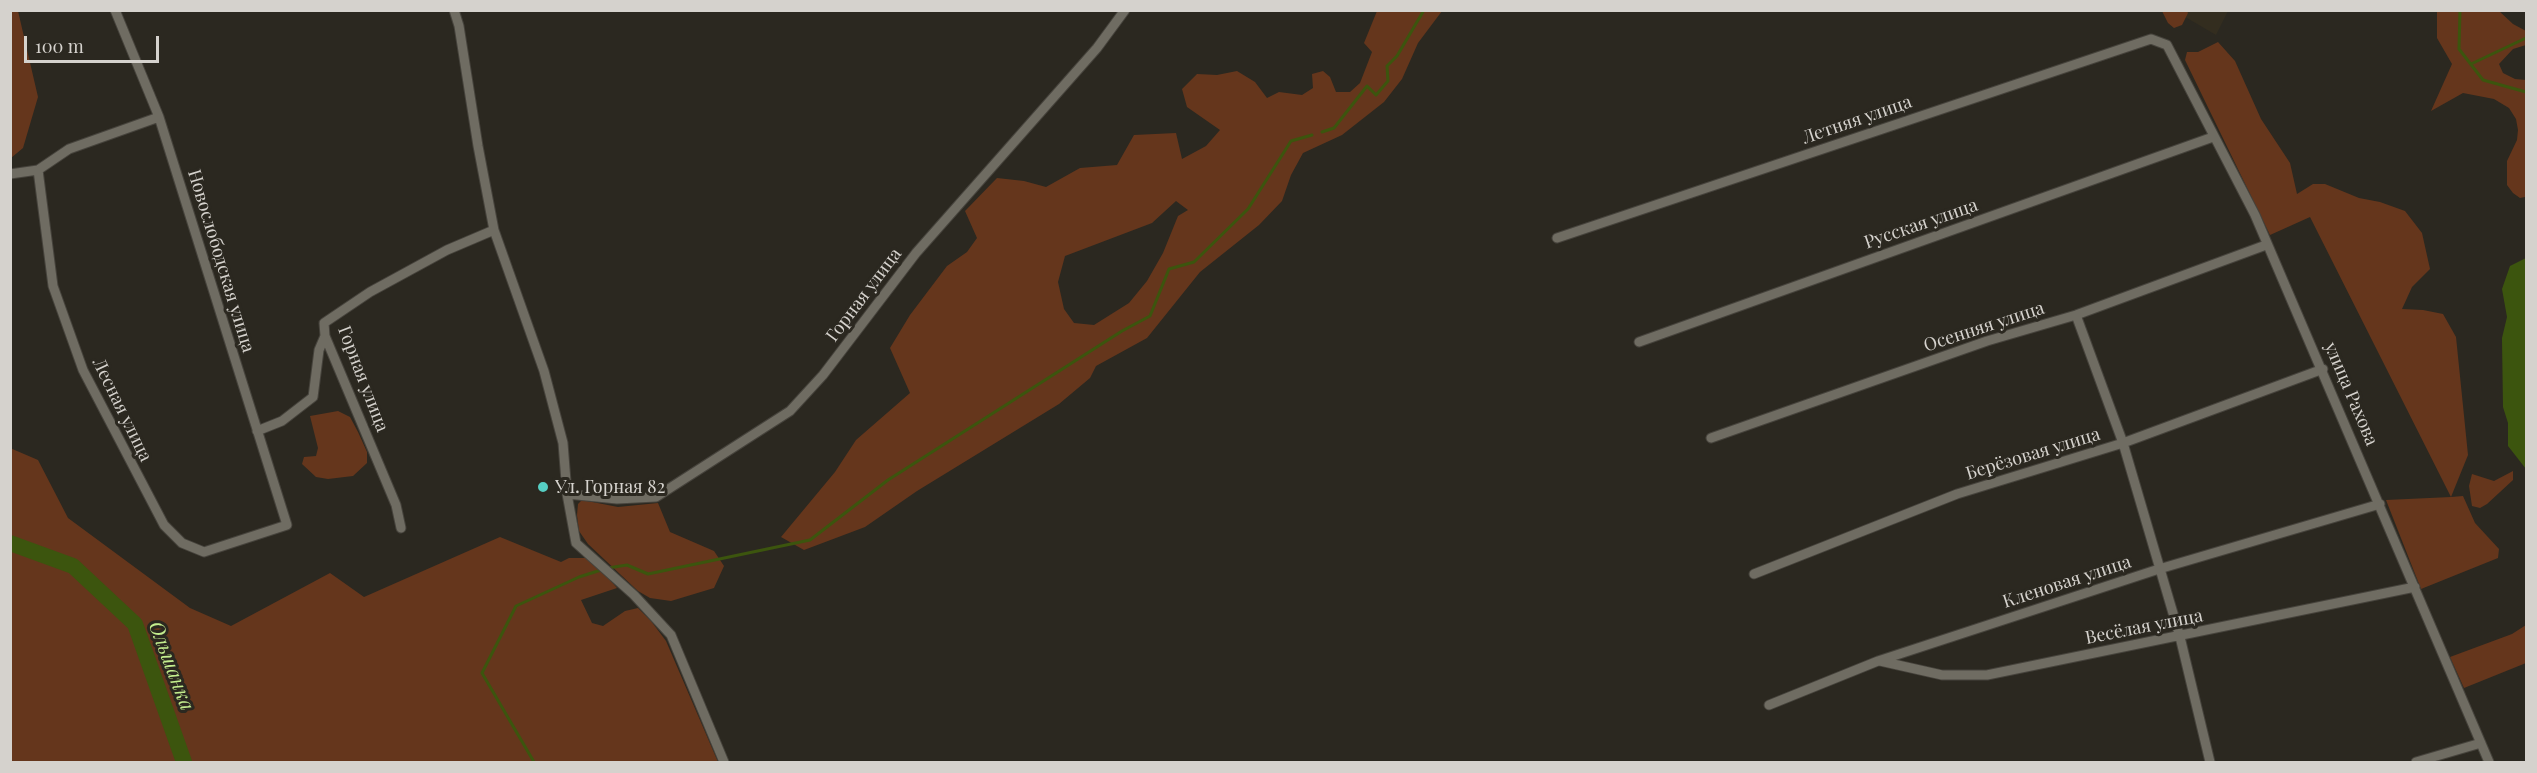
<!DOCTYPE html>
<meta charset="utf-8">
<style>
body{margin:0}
#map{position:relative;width:2537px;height:773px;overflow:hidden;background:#2b2820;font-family:"Playfair Display",serif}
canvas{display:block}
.frame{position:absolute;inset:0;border:12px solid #d5d2cd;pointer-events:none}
.scale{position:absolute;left:24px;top:36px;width:135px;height:27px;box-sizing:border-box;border:3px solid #d5d2cd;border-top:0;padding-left:8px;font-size:18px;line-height:21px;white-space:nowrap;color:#d5d2cd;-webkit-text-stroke:4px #2b2820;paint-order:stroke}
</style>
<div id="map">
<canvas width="2537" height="773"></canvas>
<div class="frame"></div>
<div class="scale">100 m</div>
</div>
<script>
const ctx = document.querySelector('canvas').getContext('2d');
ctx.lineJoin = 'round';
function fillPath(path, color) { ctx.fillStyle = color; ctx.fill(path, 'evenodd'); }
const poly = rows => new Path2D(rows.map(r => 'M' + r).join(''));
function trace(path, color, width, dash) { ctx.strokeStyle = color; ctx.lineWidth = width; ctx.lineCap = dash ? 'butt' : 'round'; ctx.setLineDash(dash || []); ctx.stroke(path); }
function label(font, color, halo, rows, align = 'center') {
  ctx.font = font + ' "Playfair Display",serif'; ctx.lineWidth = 6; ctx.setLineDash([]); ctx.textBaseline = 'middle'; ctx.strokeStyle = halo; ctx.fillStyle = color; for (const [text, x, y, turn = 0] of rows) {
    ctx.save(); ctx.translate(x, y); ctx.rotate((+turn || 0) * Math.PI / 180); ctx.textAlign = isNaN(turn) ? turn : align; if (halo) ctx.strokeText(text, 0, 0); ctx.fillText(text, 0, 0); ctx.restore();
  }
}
fillPath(poly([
 [2175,11,2228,11,2216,35]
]), '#332d1f');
fillPath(poly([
 [11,10,18,11,38,97,23,148,11,158],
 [1377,11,1442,11,1418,43,1402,79,1384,102,1342,135,1303,153,1291,175,1282,201,1259,225,1200,272,1147,338,1096,366,1090,378,1059,404,917,491,865,527,804,550,781,537,835,472,856,440,910,393,890,348,910,315,947,266,967,252,977,238,965,211,997,178,1024,181,1046,187,1080,168,1117,165,1134,135,1176,133,1182,159,1206,146,1220,130,1187,107,1182,89,1197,74,1217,75,1237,71,1255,82,1267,98,1279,92,1302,95,1313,88,1312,74,1323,71,1330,77,1336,92,1350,92,1360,83,1372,52,1364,43],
 [1176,201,1188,210,1178,216,1163,253,1147,281,1129,303,1094,325,1074,323,1064,309,1058,282,1065,256,1152,223],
 [2162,11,2187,11,2188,13,2182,25,2174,28,2168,23],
 [2437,11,2499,11,2513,24,2526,31,2526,45,2513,49,2499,64,2503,73,2515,79,2526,80,2525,197,2520,198,2513,193,2507,185,2507,161,2517,140,2518,130,2516,119,2509,108,2494,99,2463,93,2431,111,2452,64,2437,38],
 [2218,42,2235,61,2261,119,2290,163,2297,194,2313,184,2325,184,2359,198,2380,202,2405,211,2422,233,2430,269,2412,287,2402,309,2423,310,2443,314,2456,337,2468,455,2451,497,2463,496,2475,523,2499,549,2498,558,2421,589,2386,500,2451,497,2310,217,2270,235,2185,60,2187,52,2198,52],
 [338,411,350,417,358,432,367,452,367,463,353,476,328,479,316,477,302,464,304,457,316,456,318,448,310,416],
 [10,448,38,460,68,518,190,608,231,626,330,573,364,597,500,537,561,562,569,558,591,558,617,588,581,600,592,623,603,626,625,611,638,608,651,621,666,641,718,762,11,762],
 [2513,471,2513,480,2487,504,2480,508,2472,506,2469,486,2472,474,2494,481],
 [582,500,618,507,658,503,670,532,714,551,724,566,714,588,671,601,650,598,638,591,588,544,579,531,577,515,578,504],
 [2526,625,2526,663,2464,688,2450,657,2512,634]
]), '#65361c');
fillPath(poly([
 [2526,258,2526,469,2508,446,2508,423,2503,407,2502,338,2507,317,2502,289,2510,266]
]), '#3c550e');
trace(poly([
 [2460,10,2459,49,2483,80,2526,92],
 [2471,64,2526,38],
 [1322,132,1334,128,1367,86,1376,95,1388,81,1387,66,1397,56,1424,10],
 [608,568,627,565,648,574,810,540,888,480,1122,331,1150,316,1169,269,1194,262,1248,209,1291,141,1312,135],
 [534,762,482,673,516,606,579,577,601,570]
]), '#3c550e', 3);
trace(poly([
 [10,543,73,566,135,624,184,762]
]), '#3c550e', 16);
const minor = poly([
 [454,10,459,26,478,146,494,230,544,371,563,443,567,494,576,543,634,595,671,635,724,762],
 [38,170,53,286,83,370,164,525,182,543,204,552,287,525,159,117,115,10],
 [10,174,38,170,69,149,159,117],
 [1557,238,2151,39,2167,45,2255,215,2489,762],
 [2076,315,2123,443,2180,637,2210,762],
 [1639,342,2213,137],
 [257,431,282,421,313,397,319,350,325,336],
 [1711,438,1987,341,2076,315,2266,245],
 [567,494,617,499,656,497,790,411,823,375,916,253,1097,48,1125,10],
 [401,528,396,505,325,336,324,323,370,292,447,250,494,230],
 [1754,574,1957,494,2123,443,2323,369],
 [1880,661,1942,675,1987,675,2415,587],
 [1769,705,1878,661,2159,569,2380,504],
 [2416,762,2481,743]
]);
trace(minor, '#46433c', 11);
trace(minor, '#6f6c62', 9);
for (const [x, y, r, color] of [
 [543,487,6,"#56cec3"]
]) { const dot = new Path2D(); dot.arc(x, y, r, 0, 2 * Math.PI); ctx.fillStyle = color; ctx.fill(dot); trace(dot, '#2b2820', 2); }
label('18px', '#d5d2cd', '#2b2820', [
 ["Летняя улица",1857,120,-19],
 ["Русская улица",1921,224,-19],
 ["Новослободская улица",221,261,73],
 ["Горная улица",864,295,-53],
 ["Осенняя улица",1984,327,-18],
 ["Горная улица",363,379,69],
 ["улица Рахова",2351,394,67],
 ["Лесная улица",122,410,64],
 ["Берёзовая улица",2033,454,-17],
 ["Кленовая улица",2067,582,-18],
 ["Весёлая улица",2144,627,-11]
]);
label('18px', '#d5d2cd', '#2b2820', [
 ["Ул. Горная 82",555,487]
], 'left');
label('italic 20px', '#c4ee8e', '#2b2820', [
 ["Ольшанка",171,666,69]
]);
</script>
